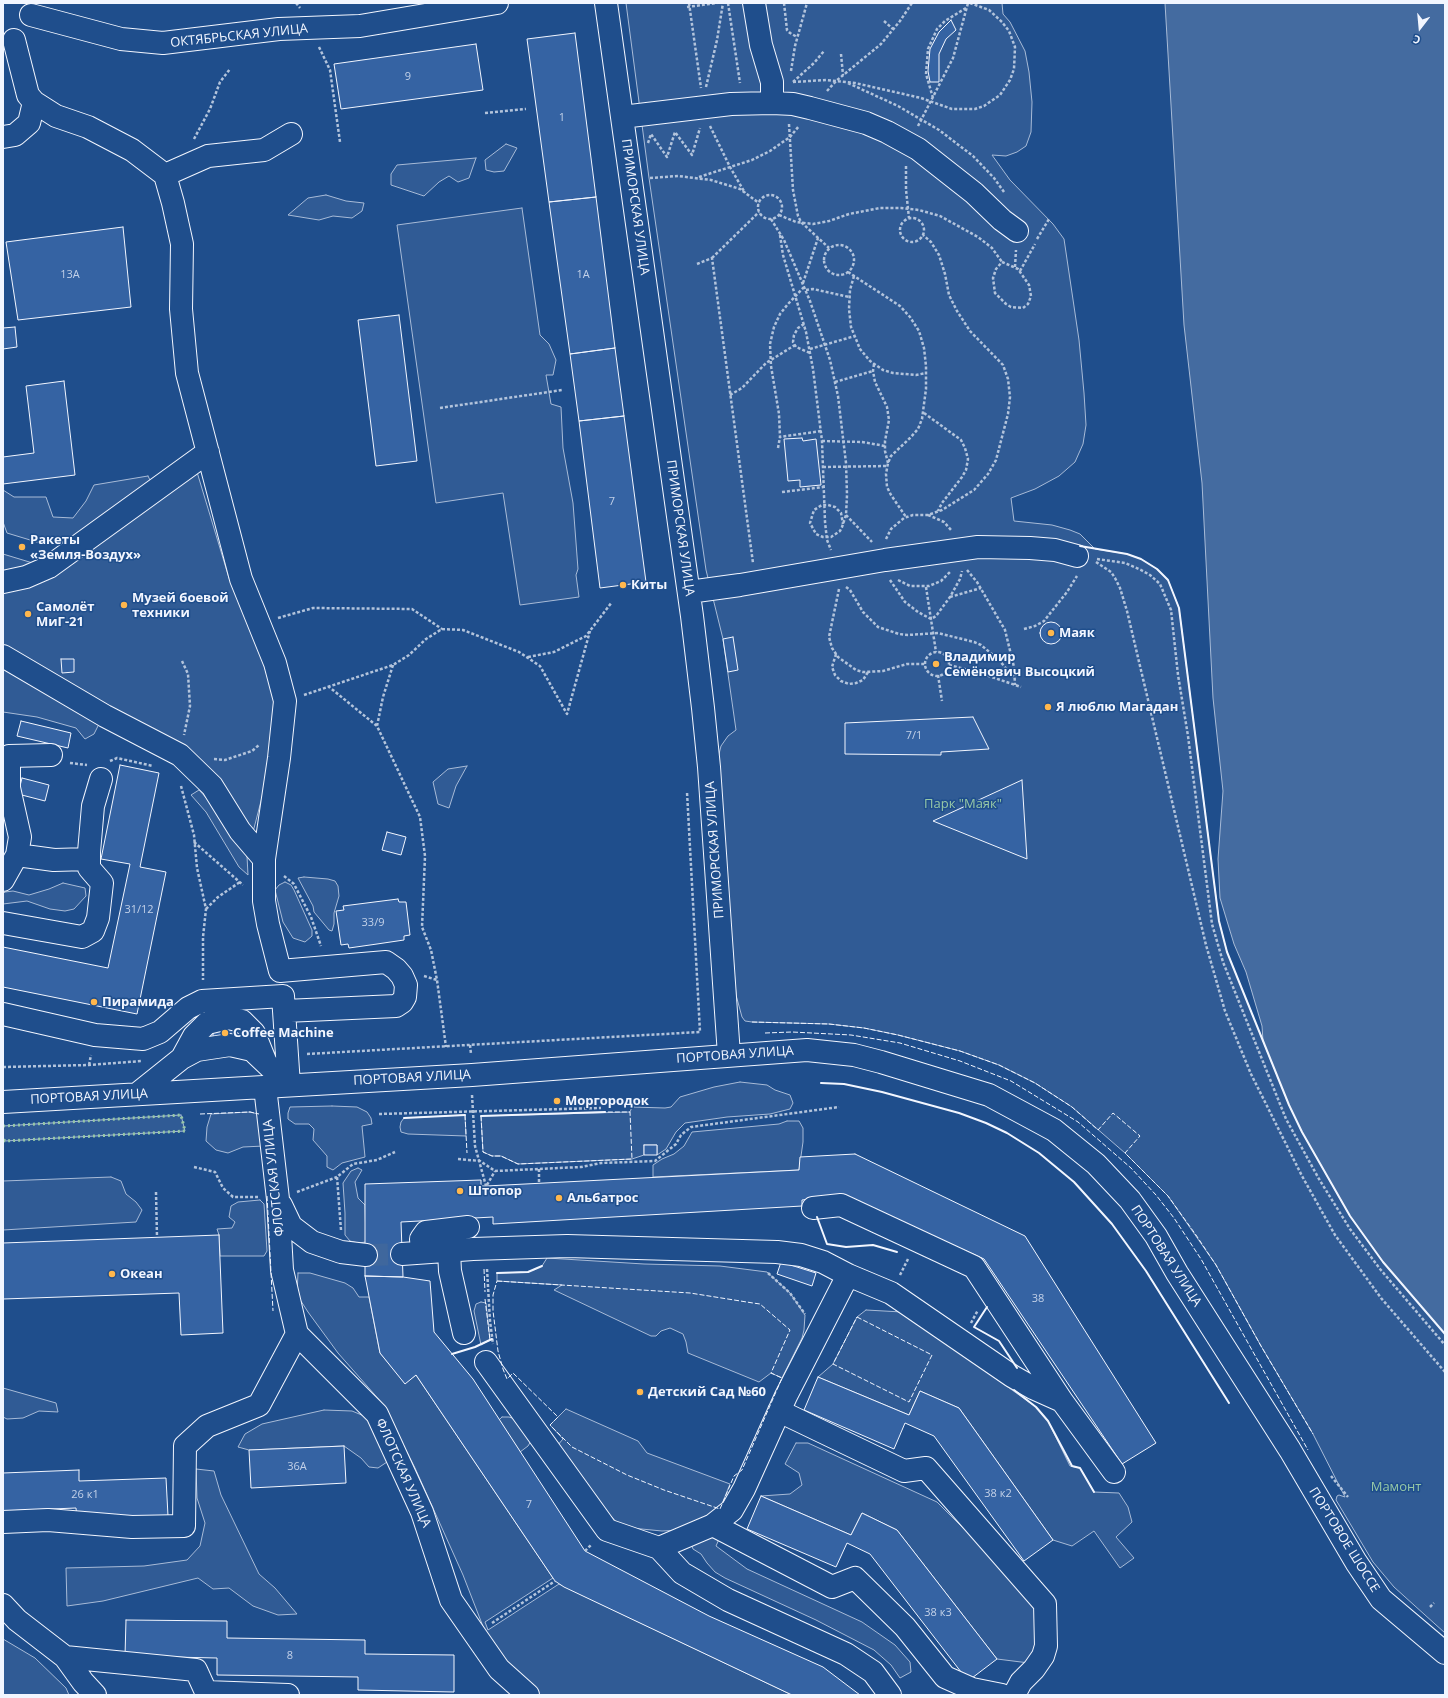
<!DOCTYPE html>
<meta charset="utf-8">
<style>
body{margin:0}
#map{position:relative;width:1448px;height:1698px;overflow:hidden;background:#1f4e8c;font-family:"Open Sans",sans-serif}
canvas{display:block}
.frame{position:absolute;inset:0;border:4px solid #f2f6ff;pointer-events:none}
.north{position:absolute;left:1400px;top:8px;width:40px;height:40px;-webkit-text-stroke:3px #1f4e8c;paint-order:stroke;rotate:196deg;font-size:11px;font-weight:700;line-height:16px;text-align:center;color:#f2f6ff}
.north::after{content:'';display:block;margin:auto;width:14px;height:18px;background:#f2f6ff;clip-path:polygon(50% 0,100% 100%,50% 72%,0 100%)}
</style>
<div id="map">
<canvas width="1448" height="1698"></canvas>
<div class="frame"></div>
<div class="north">С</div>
</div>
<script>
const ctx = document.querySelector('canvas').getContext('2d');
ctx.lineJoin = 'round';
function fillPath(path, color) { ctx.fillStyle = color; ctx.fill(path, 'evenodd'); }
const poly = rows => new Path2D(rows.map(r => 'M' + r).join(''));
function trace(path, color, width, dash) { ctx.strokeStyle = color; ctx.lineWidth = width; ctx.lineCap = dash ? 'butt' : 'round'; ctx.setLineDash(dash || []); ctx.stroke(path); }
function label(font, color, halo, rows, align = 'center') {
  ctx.font = font + ' "Open Sans",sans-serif'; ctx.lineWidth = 3; ctx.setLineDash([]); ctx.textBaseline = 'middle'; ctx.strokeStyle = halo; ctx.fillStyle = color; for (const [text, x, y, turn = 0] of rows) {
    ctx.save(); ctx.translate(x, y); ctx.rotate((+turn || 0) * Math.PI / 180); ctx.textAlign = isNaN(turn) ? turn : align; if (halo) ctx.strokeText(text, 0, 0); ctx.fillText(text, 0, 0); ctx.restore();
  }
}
const green = poly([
 [626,3,1002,3,1003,14,1010,22,1025,51,1029,72,1032,102,1031,132,1026,146,1017,152,1006,156,992,155,1010,180,1053,224,1064,239,1079,340,1084,393,1086,425,1083,444,1075,462,1059,476,1035,489,1011,498,1014,521,1052,525,1070,530,1080,534,1095,549,1127,554,1141,559,1157,569,1168,580,1179,608,1219,921,1227,952,1289,1105,1302,1132,1350,1216,1383,1262,1445,1334,1445,1633,1394,1587,1373,1562,1336,1500,1337,1496,1339,1495,1345,1497,1313,1434,1261,1346,1216,1265,1168,1196,1125,1153,1072,1107,1035,1083,999,1065,960,1051,898,1035,864,1028,829,1024,752,1022,745,1021,742,1017,736,995,718,758,721,746,728,736,736,730,723,639,706,570,649,178,626,3],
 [506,144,517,148,504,171,494,172,486,170,485,160,506,144],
 [476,158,469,178,458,182,449,176,439,182,424,196,391,185,391,174,397,165,476,158],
 [326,195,346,201,364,203,362,211,352,218,333,216,319,220,288,215,308,198,326,195],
 [522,208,540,335,549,344,556,360,553,375,546,375,551,404,561,407,563,448,573,503,578,569,576,575,579,597,520,605,503,493,436,503,397,225,522,208],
 [197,472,229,578,258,645,276,706,267,778,253,832,227,797,3,646,3,587,197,472],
 [148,476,153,486,71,541,40,543,7,533,3,522,3,490,14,497,46,497,53,517,73,518,86,501,94,485,148,476],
 [3,554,36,564,3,576,3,554],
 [3,663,101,720,94,734,85,739,76,728,37,717,3,712,3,663],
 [467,766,456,786,449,808,438,804,433,782,448,769,467,766],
 [199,790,213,805,247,856,248,875,239,867,206,812,191,795,199,790],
 [304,877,328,879,335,881,338,886,339,896,334,913,334,924,332,931,329,930,314,912,313,906,298,878,304,877],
 [285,882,291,885,294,890,312,930,312,936,305,942,293,938,283,922,275,890,279,885,285,882],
 [63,883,85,888,86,896,74,909,65,911,50,909,27,901,3,904,3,894,5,892,13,891,29,895,49,889,63,883],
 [740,1082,767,1085,775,1090,790,1095,793,1103,790,1109,770,1114,727,1117,685,1123,676,1132,666,1149,657,1155,657,1145,644,1145,644,1155,632,1159,518,1164,501,1156,492,1156,483,1152,481,1116,630,1112,632,1107,665,1108,671,1107,680,1097,714,1087,740,1082],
 [332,1106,357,1107,367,1112,371,1118,372,1124,362,1126,365,1157,342,1163,333,1170,327,1167,327,1156,313,1140,314,1129,309,1124,295,1124,288,1119,288,1113,290,1107,332,1106],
 [250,1112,262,1115,264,1146,243,1147,228,1153,216,1150,206,1141,207,1127,211,1114,250,1112],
 [181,1115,185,1131,5,1141,3,1139,3,1126,181,1115],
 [465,1115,466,1136,408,1134,401,1132,400,1127,401,1122,404,1118,465,1115],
 [787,1121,799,1121,803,1128,803,1142,799,1170,653,1177,653,1165,662,1159,674,1154,684,1146,692,1132,779,1124,787,1121],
 [358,1168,362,1170,355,1182,358,1198,365,1205,366,1242,358,1243,350,1241,345,1235,345,1213,343,1183,351,1171,358,1168],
 [111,1177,121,1181,126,1194,136,1202,142,1210,136,1222,3,1230,3,1181,111,1177],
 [260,1200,264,1204,267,1251,264,1256,220,1256,219,1235,217,1229,232,1228,235,1222,229,1217,231,1206,238,1202,260,1200],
 [547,1258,644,1264,720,1266,767,1272,790,1293,805,1315,804,1330,802,1338,782,1378,771,1373,759,1382,688,1353,686,1342,683,1334,670,1328,661,1331,656,1336,651,1336,554,1290,562,1285,497,1281,497,1273,528,1272,542,1266,547,1258],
 [298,1273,310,1273,345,1283,353,1288,359,1297,369,1297,380,1353,405,1383,416,1375,553,1578,485,1622,488,1630,559,1584,792,1695,535,1695,491,1647,463,1575,415,1468,382,1403,338,1353,308,1312,297,1295,298,1273],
 [481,1302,486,1303,490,1340,481,1345,474,1311,476,1304,481,1302],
 [866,1310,902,1312,1036,1407,1048,1421,1070,1466,1080,1468,1094,1492,1119,1493,1128,1507,1132,1522,1116,1537,1134,1558,1120,1568,1094,1531,1072,1546,1053,1540,959,1408,920,1391,909,1415,818,1377,833,1364,857,1317,866,1310],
 [3,1388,56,1403,58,1412,39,1411,23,1418,7,1419,3,1417,3,1388],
 [566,1409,638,1441,647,1453,730,1484,720,1509,683,1530,662,1531,621,1527,573,1475,557,1446,563,1439,550,1425,566,1409],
 [324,1410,352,1411,369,1418,390,1460,378,1468,369,1467,361,1458,344,1446,249,1450,238,1447,245,1434,262,1424,324,1410],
 [502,1417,509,1417,518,1420,531,1441,528,1446,520,1452,499,1420,502,1417],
 [796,1443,808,1443,937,1502,967,1532,1037,1607,1039,1642,1029,1663,997,1659,897,1530,862,1513,851,1535,761,1496,790,1494,802,1485,799,1473,785,1464,796,1443],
 [196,1469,214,1471,221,1495,259,1574,275,1588,297,1614,278,1615,253,1606,229,1588,213,1589,198,1578,103,1601,67,1606,66,1568,144,1566,187,1560,200,1546,205,1523,197,1498,196,1469],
 [712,1535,720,1537,716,1546,747,1569,862,1622,895,1645,910,1662,911,1672,900,1678,891,1665,874,1650,816,1620,725,1578,715,1572,707,1563,701,1554,693,1549,691,1544,712,1535],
 [3,1639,35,1658,66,1688,69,1695,3,1695,3,1639]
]);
fillPath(green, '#305b95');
trace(green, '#a8bbd7', 1);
const water = poly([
 [1165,3,1445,3,1445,1334,1383,1262,1350,1216,1302,1132,1289,1105,1263,1041,1262,1026,1246,972,1234,944,1220,898,1218,859,1223,791,1213,698,1202,483,1184,325,1165,3]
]);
fillPath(water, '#446ba0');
trace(water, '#a8bbd7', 1);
const building = poly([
 [951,20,956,30,946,39,939,54,939,82,930,82,928,71,930,49,939,32,951,20],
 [575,33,596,197,549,202,527,39,575,33],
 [476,44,483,90,341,109,334,64,476,44],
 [596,197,615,348,570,354,549,202,596,197],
 [123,227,131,307,18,320,6,242,123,227],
 [399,315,417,461,376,466,358,320,399,315],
 [15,327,17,347,3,349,3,328,15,327],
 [615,348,624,416,579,421,570,354,615,348],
 [64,381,75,475,3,484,3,457,34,453,26,386,64,381],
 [624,416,646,582,600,588,579,421,624,416],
 [802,438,803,441,816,439,821,485,800,487,800,480,788,481,784,439,802,438],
 '1040 633a11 11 0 1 1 22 0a11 11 0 1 1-22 0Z',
 [733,637,738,670,728,672,723,639,733,637],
 [61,659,74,659,74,672,62,673,61,659],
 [973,717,989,749,941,752,941,755,845,754,845,723,973,717],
 [21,721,71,733,68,748,17,736,21,721],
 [120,765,159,773,140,867,166,872,137,1014,3,987,3,947,108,968,130,864,101,859,120,765],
 [22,778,49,785,45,801,18,794,22,778],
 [1022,780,1027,859,933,821,1022,780],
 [387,832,406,837,401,855,382,850,387,832],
 [398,899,399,902,406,902,410,935,404,936,404,940,377,944,349,948,348,944,341,945,336,911,344,910,343,906,398,899],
 [213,1027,237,1027,237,1038,213,1039,213,1027],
 [644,1145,657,1145,657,1155,644,1155,644,1145],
 [855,1154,1025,1236,1156,1443,1122,1464,984,1259,862,1204,811,1199,802,1200,802,1206,493,1224,493,1217,401,1222,403,1277,365,1276,365,1184,481,1180,481,1186,486,1186,799,1170,800,1157,855,1154],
 [219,1235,223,1333,181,1335,179,1293,3,1299,3,1243,219,1235],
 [781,1262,816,1273,812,1286,777,1274,781,1262],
 [365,1276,403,1277,430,1281,434,1332,473,1379,585,1551,709,1616,823,1667,860,1695,792,1695,564,1587,555,1581,416,1375,405,1384,380,1353,365,1276],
 [818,1377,909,1415,920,1391,959,1408,1053,1540,1024,1561,934,1436,905,1423,894,1449,804,1410,818,1377],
 [344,1446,346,1483,251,1488,249,1450,344,1446],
 [79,1470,79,1481,166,1478,168,1516,77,1519,76,1508,3,1511,3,1473,79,1470],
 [761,1496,851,1535,862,1513,897,1530,997,1659,968,1681,870,1554,847,1543,836,1567,747,1529,761,1496],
 [126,1620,227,1621,227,1638,365,1640,365,1654,454,1655,454,1692,358,1690,358,1677,217,1675,217,1658,125,1656,126,1620]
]);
fillPath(building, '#3563a3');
trace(building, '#f2f6ff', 1);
trace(poly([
 [366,1255,402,1254]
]), '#3f679d', 22, [22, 11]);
const minor = poly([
 [606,3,692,616,703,708,709,767,729,1055],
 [754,3,761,45,772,82,772,103],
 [31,15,121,39,163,43,279,29,360,26,497,3],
 [14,40,28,95,34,102,56,116,88,127,132,150,165,175,173,203,182,244,181,309,187,373,241,579,275,663,285,701,279,758,264,859],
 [622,117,731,104,772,103,793,104,810,108,866,123,887,132,918,149,974,193,1002,220,1017,231],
 [3,137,15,135,29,123,34,102],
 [165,175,208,156,264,150,291,134],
 [3,582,26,577,49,567,208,452],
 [689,592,740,585,885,560,978,547,1030,548,1055,550,1077,556],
 [3,656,105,716,180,755,212,786,240,831,264,859,264,901,268,924,280,971,386,962,396,969,402,976,406,985,405,997,402,1002,396,1006,285,1011],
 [17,855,54,860,89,859],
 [3,880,17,855,20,837,9,788,9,756,51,755],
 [3,923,82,937,93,931,98,918,102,883,89,868,89,852,93,806,101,779],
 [3,1014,95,1035,143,1039,160,1032,188,1008,202,1001,283,996,289,1085],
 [182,1058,194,1036,207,1023,228,1018,242,1021,254,1033,266,1063],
 [265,1087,278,1199,282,1270,297,1334,377,1414,422,1512,451,1600,499,1669,528,1695],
 [137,1094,182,1058,197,1050,230,1045,252,1050,289,1085],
 [3,1102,472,1075,807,1050,854,1055,881,1062,989,1095,1054,1130,1096,1164,1130,1200,1156,1236,1177,1273,1290,1450,1356,1562,1381,1599,1445,1653],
 [281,1205,291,1226,312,1242,341,1252,366,1255],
 [813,1208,841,1205,974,1267,1062,1401],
 [449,1251,450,1271,464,1333],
 [422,1252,421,1239,426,1232,468,1227],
 [402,1254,473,1249,567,1246,777,1252,801,1255,823,1262,848,1275,786,1396,744,1489,732,1510,713,1525,659,1548,607,1530,486,1362],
 [848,1275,891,1293,1012,1376,1033,1388,1062,1401,1114,1472],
 [779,1411,904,1471,926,1468,1045,1604,1046,1646,1043,1656,1034,1669,1021,1682,1014,1695],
 [3,1522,48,1520,132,1527,184,1526,185,1446,207,1426,259,1405,297,1334],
 [713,1525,832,1587,855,1578,905,1627,945,1677,972,1689,1002,1695],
 [659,1548,682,1573,728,1600,846,1654,873,1672,890,1695],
 [3,1605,17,1620,65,1657,83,1682,95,1695],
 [65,1657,196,1670,206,1692,288,1695]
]);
trace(minor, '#f2f6ff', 24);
trace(poly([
 [296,3,300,8],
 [689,3,701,88],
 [728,3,740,83],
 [784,3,787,30,790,33,797,37],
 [687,7,717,3],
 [884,21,893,29],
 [319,47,330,70,340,142],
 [841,54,843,75],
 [791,71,795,46,807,3],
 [793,82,826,80,855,83,921,98,952,109,975,109,984,106,1000,95,1010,80,1014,69,1015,47,1009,31,1002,22,989,10,970,3],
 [793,82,814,63,824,51],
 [848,83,898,106,939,130,973,156,994,178,1004,192],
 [706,87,717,40,723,3],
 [827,91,836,81,881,44,900,21,912,3],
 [933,98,926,74,928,49,937,29,945,21,966,8],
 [485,113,526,109],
 [789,124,793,190,798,216,801,222,829,248],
 [710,126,730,167,745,193],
 [918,126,953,58,968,3],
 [194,139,210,109,220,82,230,69],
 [648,143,651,134,667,157,675,132,692,155,700,128],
 [906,166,906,190,909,218],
 [699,177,752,160,770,151,790,137,799,126],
 [650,178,678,176,711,180,740,189,759,203],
 '758 207a12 12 0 1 1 24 0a12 12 0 1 1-24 0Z',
 [779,215,796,222,813,224,829,221,849,214,880,208,901,208,919,210,940,216,978,237,992,248,1002,262],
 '900 230a12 12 0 1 1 24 0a12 12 0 1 1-24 0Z',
 [771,219,784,240,810,301,830,360,838,396,846,463,847,495,846,515,842,527,840,531,831,537,823,537,816,534,810,523,814,510,822,505,828,505,835,507,841,513,843,524],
 [780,235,783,255,806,332,813,369,822,441,825,522,827,540,831,550],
 [1037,239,1049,219],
 '824 260a15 15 0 1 1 30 0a15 15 0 1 1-30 0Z',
 [712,258,759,212],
 [1002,262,1018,269,1029,285,1031,296,1028,304,1023,308,1011,307,1006,304,995,293,993,278,996,269,1002,262],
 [697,264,712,258,753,563],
 [1015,267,1016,250],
 [1020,271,1035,244],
 [848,272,900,306,910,317,919,331,924,348,926,366,926,389,922,419,918,429,910,438,891,456,888,463,886,474,887,487,891,495,906,517],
 [854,276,850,290,849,309,851,327,860,349,870,361,883,370,893,373,916,375,926,373],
 [803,283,818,238],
 [804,287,788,304,780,314,774,327,770,344,771,366,779,414,780,437,821,431],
 [806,290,813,289,849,297],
 [804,324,798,328,794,335,793,342,796,347,810,353],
 [810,349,855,336],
 [874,364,873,371,875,382,887,407,889,420,885,441,885,451,888,463],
 [835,382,873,371],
 [730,395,742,388,766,363,795,345],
 [440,408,562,390],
 [924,413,961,440,965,448,968,459,966,470,962,477,942,503,938,511],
 [822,441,862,442,885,446],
 [778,448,780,437],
 [823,467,887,466],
 [782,492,824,487],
 [846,515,872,542],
 [928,515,944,522,951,530],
 [886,539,891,529,904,518,913,515,928,515,942,510,974,490,988,474,996,460,1008,414,1010,397,1008,379,1003,365,970,331,957,311,949,295,945,274,939,255,931,242,923,235],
 [1097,559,1125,563,1141,570,1150,575,1160,584,1171,610,1178,675,1188,736,1212,924,1223,962,1286,1119,1319,1179,1350,1229,1380,1269,1445,1345],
 [1096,562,1111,572,1115,578,1120,588,1127,611,1206,945,1225,1011,1251,1074,1302,1176,1335,1235,1381,1298,1445,1372],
 [967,570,977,582,1005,630,1014,667,1015,685],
 [890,580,905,602,918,612,931,619,936,616,950,597,960,579,962,571],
 [898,580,910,586,929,586,941,581,950,572],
 [846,587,850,590,863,612,878,627,899,634,908,635,938,633,974,642,981,645,999,660,1015,679],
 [926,587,936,652],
 [839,589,829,637,832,648,838,657,856,670,863,672,883,671,907,664,925,664],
 [950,597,981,588],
 [278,618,313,608,412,609,442,629],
 [1024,629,1035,626,1044,621,1067,592,1077,576],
 '925 664a12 12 0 1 1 24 0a12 12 0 1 1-24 0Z',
 [836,654,832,667,835,675,841,681,849,684,856,683,863,680,868,672],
 [528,657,554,652,586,636,612,602],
 [182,661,188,674,190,706,184,735],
 [393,665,383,697,377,726,420,817,425,856,422,927,431,950,437,980,446,1047],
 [949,665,980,673,1021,687],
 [938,675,942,701],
 [328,686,377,726],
 [304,695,393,665,409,655,426,639,442,629,463,630,519,652,540,666,567,714,590,631],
 [214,759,225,760,252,751,259,745],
 [110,761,117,758,153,766],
 [70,763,87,765],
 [181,786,194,835,197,868,206,909,203,937,203,980],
 [194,842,243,885],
 [284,876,294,884,311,917,321,946],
 [206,909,218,897,240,882],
 [424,976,437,980],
 [470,1045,471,1054],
 [307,1054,700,1032,687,792],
 [89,1065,91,1055],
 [3,1067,89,1065,142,1061],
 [472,1095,475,1146,486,1186],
 [379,1114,601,1108],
 [458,1159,480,1161,495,1171,581,1167,601,1163,655,1161,676,1144,681,1135,691,1127,839,1107],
 [194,1167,215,1172,223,1188,233,1197,258,1197],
 [539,1169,539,1183],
 [487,1185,495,1171],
 [156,1192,157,1237],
 [297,1192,337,1177],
 [341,1230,337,1177,353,1164,377,1160,395,1152],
 [487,1269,490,1321,493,1344],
 [768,1273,790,1293,805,1314],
 [900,1275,908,1259],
 [971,1323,978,1310],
 [1331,1476,1348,1497],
 [585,1551,592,1544],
 [1430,1607,1434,1603],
 [492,1623,555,1581]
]), '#b3c4dc', 2.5, [3, 2]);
trace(minor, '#1f4e8c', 22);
trace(poly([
 [3,1126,181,1115,185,1131,5,1141,3,1139]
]), '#97c8a6', 3, [2, 3]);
trace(poly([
 [752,1022,829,1024,864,1028,898,1035,960,1051,999,1065,1035,1083,1072,1107,1098,1130,1113,1113,1140,1136,1125,1153,1168,1196,1196,1235,1216,1265,1261,1346,1313,1434],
 [765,1033,792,1032,851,1035,900,1043,960,1061,1011,1081,1078,1122,1131,1168,1156,1195,1174,1218,1201,1259,1308,1450],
 [200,1114,250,1112,259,1114],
 [465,1115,467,1153],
 [481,1116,483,1152,492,1156,501,1156,518,1164,632,1159,630,1112,605,1112],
 [267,1196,273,1311],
 [484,1269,485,1292],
 [497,1281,690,1293,753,1303,760,1304,790,1330,771,1373,782,1378,742,1470,734,1476,720,1509,664,1490,627,1475,572,1447,550,1425,558,1417,513,1373,507,1379,503,1369,498,1351,493,1311,493,1295,497,1281],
 [485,1299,490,1340],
 [857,1317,932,1355,909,1402,833,1364,857,1317]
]), '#f2f6ff', 1, [5, 2]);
trace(poly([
 [1080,546,1127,554,1141,559,1157,569,1168,580,1179,608,1219,921,1227,952,1289,1105,1302,1132,1350,1216,1383,1262,1445,1334],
 [821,1083,844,1084,882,1092,959,1113,986,1123,1007,1133,1039,1153,1074,1182,1112,1224,1146,1271,1229,1403],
 [481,1116,605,1112],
 [404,1118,465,1115],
 [817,1217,827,1244,846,1247,873,1245,897,1252],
 [497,1273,528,1272,542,1266],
 [987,1307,974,1327,999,1341,1017,1368],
 [452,1354,475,1347,492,1339],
 [1014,1390,1036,1407,1048,1421,1072,1466,1080,1468,1094,1492]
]), '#f2f6ff', 2);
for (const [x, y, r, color] of [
 [22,547,4,"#ffb74d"],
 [623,585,4,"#ffb74d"],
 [124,605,4,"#ffb74d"],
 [28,614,4,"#ffb74d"],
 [1051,633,4,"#ffb74d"],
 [936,664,4,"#ffb74d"],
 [1048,707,4,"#ffb74d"],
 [94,1002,4,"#ffb74d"],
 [225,1033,4,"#ffb74d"],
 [557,1101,4,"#ffb74d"],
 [460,1191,4,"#ffb74d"],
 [559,1198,4,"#ffb74d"],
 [112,1274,4,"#ffb74d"],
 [640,1392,4,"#ffb74d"]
]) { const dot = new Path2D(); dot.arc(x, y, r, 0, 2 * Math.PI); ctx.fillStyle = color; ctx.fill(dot); trace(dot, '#1f4e8c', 1.5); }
label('11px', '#c3d1e8', null, [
 ["9",408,77],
 ["1",562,118],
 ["13А",70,275],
 ["1А",583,275],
 ["7",612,502],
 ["7/1",914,736],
 ["31/12",139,910],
 ["33/9",373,923],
 ["38",1038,1299],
 ["36А",297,1467],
 ["38 к2",998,1494],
 ["26 к1",85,1495],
 ["7",529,1505],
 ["38 к3",938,1613],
 ["8",290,1656]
]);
label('13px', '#f2f6ff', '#1f4e8c', [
 ["ОКТЯБРЬСКАЯ УЛИЦА",239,36,-6],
 ["ПРИМОРСКАЯ УЛИЦА",635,207,82],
 ["ПРИМОРСКАЯ УЛИЦА",680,528,82],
 ["ПРИМОРСКАЯ УЛИЦА",715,850,-94],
 ["ПОРТОВАЯ УЛИЦА",735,1055,-4],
 ["ПОРТОВАЯ УЛИЦА",412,1078,-3],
 ["ПОРТОВАЯ УЛИЦА",89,1097,-3],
 ["ФЛОТСКАЯ УЛИЦА",274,1178,-96],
 ["ПОРТОВАЯ УЛИЦА",1166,1256,57],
 ["ФЛОТСКАЯ УЛИЦА",403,1473,66],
 ["ПОРТОВОЕ ШОССЕ",1344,1540,58]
]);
label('bold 13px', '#f2f6ff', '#1f4e8c', [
 ["Ракеты",30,540],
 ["«Земля-Воздух»",30,555],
 ["Киты",631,585],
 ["Музей боевой",132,598],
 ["техники",132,613],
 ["Самолёт",36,607],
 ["МиГ-21",36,622],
 ["Маяк",1059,633],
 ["Владимир",944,657],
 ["Семёнович Высоцкий",944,672],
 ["Я люблю Магадан",1056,707],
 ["Пирамида",102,1002],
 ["Coffee Machine",233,1033],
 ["Моргородок",565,1101],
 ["Штопор",468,1191],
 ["Альбатрос",567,1198],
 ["Океан",120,1274],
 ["Детский Сад №60",648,1392]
], 'left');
label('13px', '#97c8a6', '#1f4e8c', [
 ["Парк \"Маяк\"",963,804],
 ["Мамонт",1396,1487]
]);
</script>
